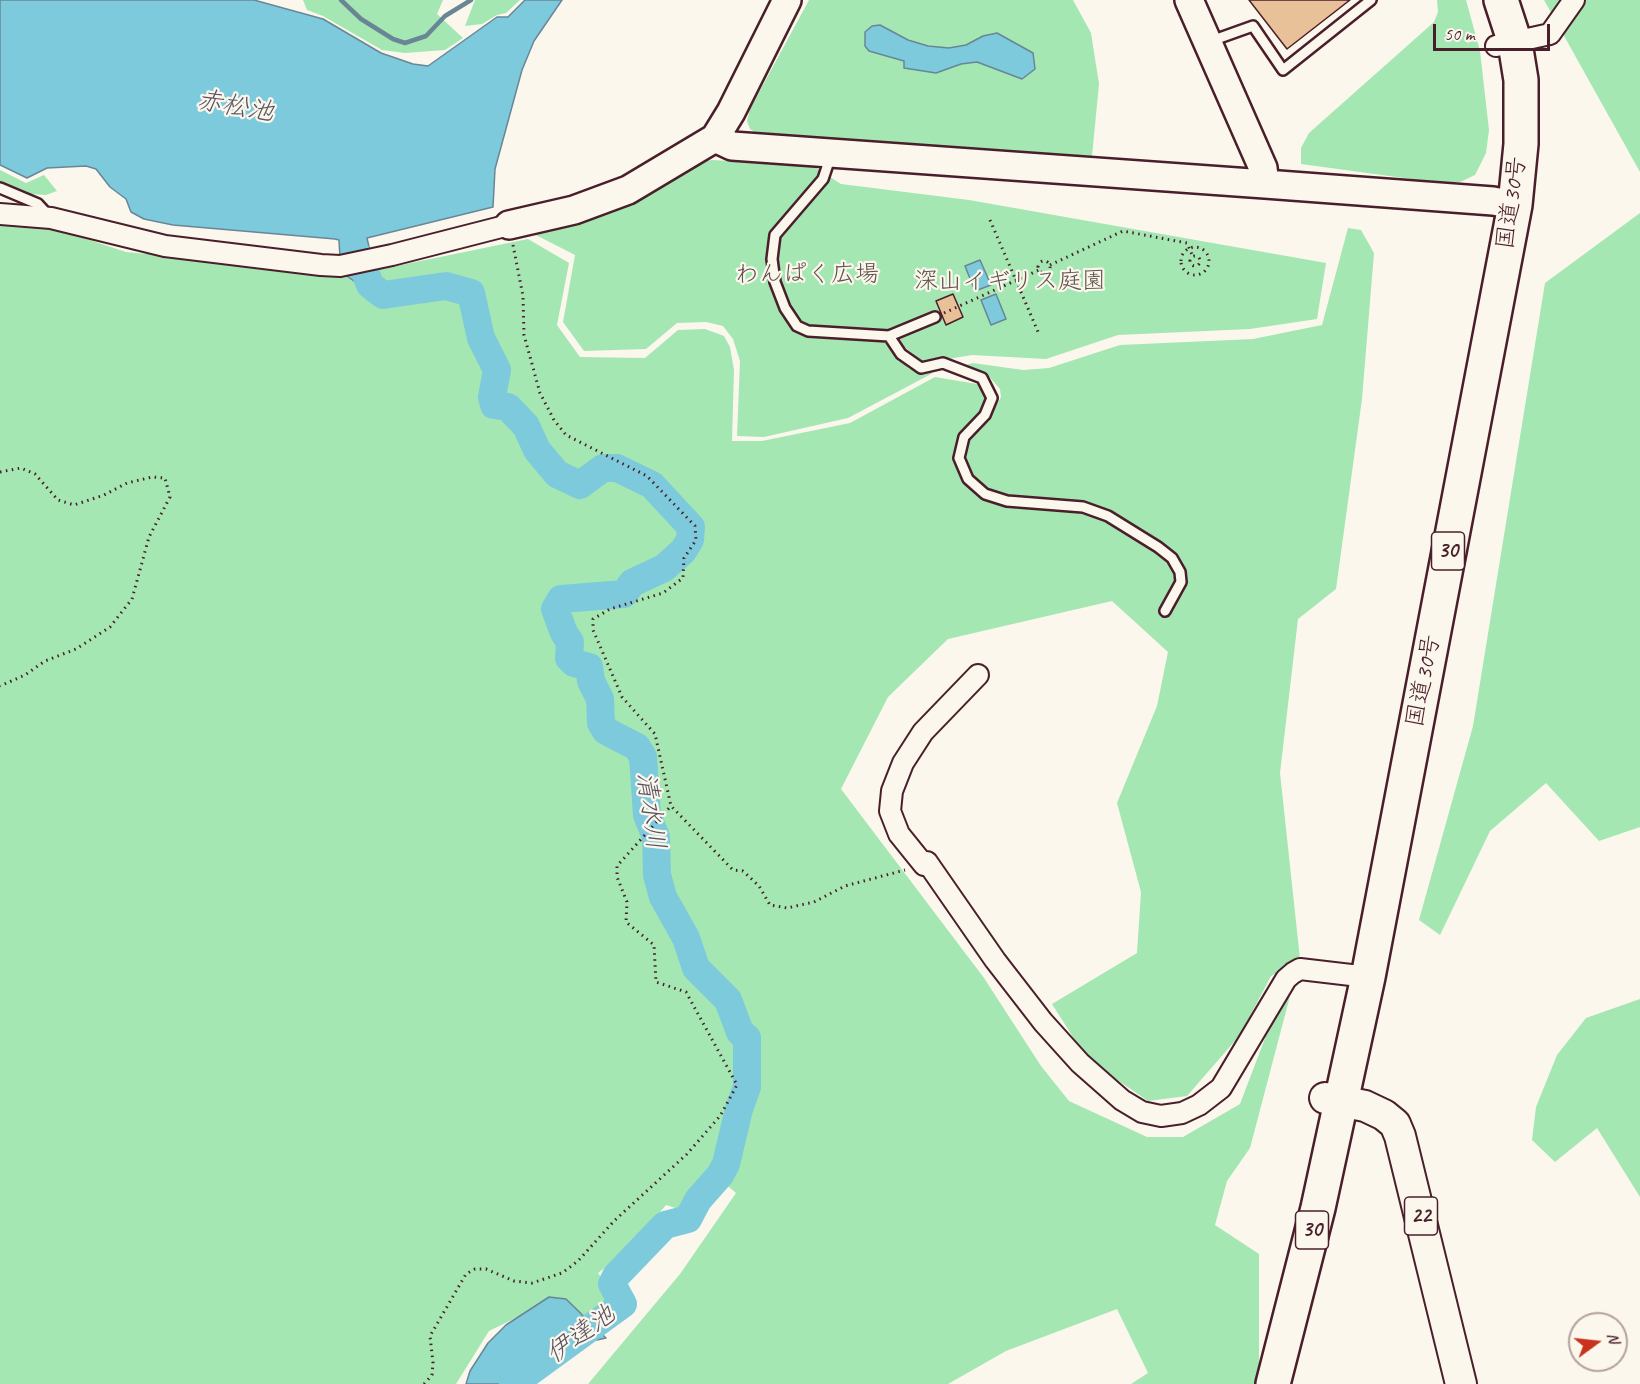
<!DOCTYPE html>
<meta charset="utf-8">
<style>
body{margin:0}
#map{position:relative;width:1640px;height:1384px;overflow:hidden;background:#fbf7ec;font-family:Caveat,sans-serif}
canvas{display:block}
.north{position:absolute;left:1568px;top:1312px;width:60px;height:60px;box-sizing:border-box;background:#fbf7ec;border:2px solid #b4a19f;border-radius:50%;rotate:75deg;font-size:16px;font-weight:700;line-height:24px;text-align:center;color:#4a1f2b}
.north::after{content:'';display:block;margin:auto;width:21px;height:27px;background:#c8321e;clip-path:polygon(50% 0,100% 100%,50% 72%,0 100%)}
.scale{position:absolute;left:1433px;top:24px;width:117px;height:27px;box-sizing:border-box;border:3px solid #4a1f2b;border-top:0;padding-left:8px;font-size:18px;line-height:21px;white-space:nowrap;color:#4a1f2b;-webkit-text-stroke:4px #fbf7ec;paint-order:stroke}
</style>
<div id="map">
<canvas width="1640" height="1384"></canvas>
<div class="north">N</div>
<div class="scale">50 m</div>
</div>
<script>
const ctx = document.querySelector('canvas').getContext('2d');
ctx.lineJoin = 'round';
function fillPath(path, color) { ctx.fillStyle = color; ctx.fill(path, 'evenodd'); }
const poly = rows => new Path2D(rows.map(r => 'M' + r).join(''));
function trace(path, color, width, dash) { ctx.strokeStyle = color; ctx.lineWidth = width; ctx.lineCap = dash ? 'butt' : 'round'; ctx.setLineDash(dash || []); ctx.stroke(path); }
function label(font, color, halo, rows, align = 'center') {
  ctx.font = font + ' Caveat,"Klee One",sans-serif'; ctx.lineWidth = 4.5; ctx.setLineDash([]); ctx.textBaseline = 'middle'; ctx.strokeStyle = halo; ctx.fillStyle = color; for (const [text, x, y, turn = 0] of rows) {
    ctx.save(); ctx.translate(x, y); ctx.rotate((+turn || 0) * Math.PI / 180); ctx.textAlign = isNaN(turn) ? turn : align; if (halo) ctx.strokeText(text, 0, 0); ctx.fillText(text, 0, 0); ctx.restore();
  }
}
fillPath(poly([
 [303,0,443,0,437,14,463,38,445,50,405,53,382,50,323,16,307,10],
 [475,0,520,0,506,13,497,15,482,24,465,26],
 [809,0,1073,0,1091,33,1099,84,1092,156,756,133,750,129,747,121,750,109],
 [1437,0,1466,0,1480,51,1489,130,1486,153,1475,175,1460,182,1441,183,1301,164,1301,148,1309,133,1434,22,1438,12],
 [1544,0,1640,0,1640,172],
 [712,160,813,166,841,184,969,200,1326,263,1317,319,1250,329,1118,335,1046,359,972,355,924,363,902,345,892,326,889,345,909,369,933,373,848,418,764,437,737,436,740,361,733,339,723,326,706,322,677,323,646,349,584,351,563,322,575,255,530,232,692,163],
 [0,170,26,183,44,175,57,191,46,195,30,194,20,190,6,195,0,194],
 [1640,213,1640,827,1599,841,1546,783,1490,831,1440,935,1419,920,1473,726,1545,283],
 [0,222,41,224,126,252,357,274,528,239,569,263,557,325,580,357,645,358,678,330,705,329,724,336,730,347,734,370,732,441,762,441,850,423,935,377,977,384,985,392,987,406,995,408,1001,397,1000,389,986,373,966,365,973,363,1023,370,1049,368,1120,345,1253,339,1322,325,1348,228,1361,230,1374,253,1362,399,1336,589,1298,619,1280,773,1300,959,1271,976,1240,1035,1187,1096,1148,1101,1087,1059,1052,1004,1137,953,1141,892,1117,803,1157,706,1168,652,1112,601,948,639,888,697,841,789,984,978,1041,1066,1069,1101,1147,1137,1183,1137,1240,1104,1275,1012,1290,996,1250,1148,1227,1181,1215,1225,1259,1254,1259,1364,1256,1384,1131,1384,1148,1373,1117,1309,1006,1351,948,1384,588,1384,680,1274,736,1193,717,1177,700,1189,685,1211,666,1205,628,1250,598,1273,614,1298,574,1322,532,1310,489,1331,456,1384,0,1384],
 [1640,999,1640,1197,1597,1128,1555,1162,1532,1140,1536,1107,1557,1055,1586,1018]
]), '#a4e7b2');
const water = poly([
 [0,0,254,0,323,19,381,53,413,64,428,66,497,17,508,17,525,0,562,0,534,41,522,70,495,169,493,207,367,238,378,286,373,295,347,276,340,258,339,240,335,239,173,225,144,219,131,212,126,199,110,187,96,169,86,166,47,168,27,178,0,165,0,0],
 [880,25,908,40,928,46,949,48,966,45,983,36,997,33,1033,53,1035,69,1022,79,977,62,961,64,936,73,904,68,904,61,869,51,865,46,865,32,872,26,880,25],
 [980,260,991,285,975,291,965,266,980,260],
 [996,294,1006,319,991,325,981,300,996,294],
 [549,1297,566,1299,606,1338,578,1344,537,1379,536,1384,466,1384,470,1371,488,1343,506,1325,549,1297]
]);
fillPath(water, '#7ecadd');
trace(water, '#698696', 1.5);
trace(poly([
 [341,0,361,19,393,39,405,43,426,36,445,16,471,0]
]), '#698696', 4.5);
trace(poly([
 [359,256,370,285,383,295,446,286,471,293,481,338,497,370,492,397,494,405,508,407,526,426,537,450,557,474,580,485,603,468,617,468,652,485,691,527,690,540,683,551,664,568,632,583,624,594,561,599,555,609,564,633,570,642,569,658,574,663,589,667,591,681,600,699,601,723,606,731,637,747,643,757,647,815,656,837,657,875,663,897,686,938,696,968,728,1000,740,1032,747,1038,747,1087,739,1109,726,1164,720,1175,698,1200,688,1219,665,1225,616,1276,612,1284,623,1304,513,1384]
]), '#7ecadd', 28);
const building = poly([
 [1249,0,1350,0,1287,49,1249,0],
 [953,294,963,317,946,325,936,301,953,294]
]);
fillPath(building, '#e9c199');
trace(building, '#4a1f2b', 1.5);
const lane = poly([
 [1211,41,1253,26,1283,70,1371,0],
 [831,155,823,179,775,235,772,259,775,282,785,308,797,326,808,331,889,336,901,354,921,368,943,363,982,378,992,398,985,415,964,437,959,458,968,479,985,494,1007,501,1083,507,1108,516,1158,547,1172,558,1180,572,1181,582,1165,611],
 [0,188,38,204,49,216],
 [889,336,935,317]
]);
const street = poly([
 [1496,46,1550,34,1574,0],
 [0,214,51,218,165,246,321,265,340,266,392,255,509,225],
 [978,675,923,732,903,763,892,791,890,811,899,834,924,865,927,862,995,960,1043,1022,1080,1063,1122,1100,1142,1112,1161,1116,1182,1113,1199,1105,1221,1088,1286,979,1293,973,1300,969,1368,977]
]);
const secondary = poly([
 [1189,0,1263,168,1265,184],
 [715,138,732,146,1265,184,1493,201,1515,205],
 [509,225,574,210,628,190,715,138,731,112,787,0]
]);
const primary = poly([
 [1325,1098,1365,1106,1384,1115,1395,1124,1400,1136,1461,1384]
]);
const highway = poly([
 [1273,1384,1318,1208,1368,977,1515,205,1521,144,1521,80,1515,43,1501,0]
]);
trace(lane, '#4a1f2b', 14);
trace(street, '#4a1f2b', 24);
trace(secondary, '#4a1f2b', 32);
trace(primary, '#4a1f2b', 34);
trace(highway, '#4a1f2b', 38);
trace(poly([
 [990,220,1039,334],
 [513,245,523,296,524,335,540,393,554,420,566,435,647,476,695,526,696,540,684,558,683,578,663,593,610,609,593,619,593,630,622,697,655,734,671,806,733,870,743,871,759,886,770,905,787,908,814,902,845,886,905,870],
 '1181 261a14 14 0 1 1 28 0a14 14 0 1 1-28 0Z',
 '1190 261a5 5 0 1 1 10 0a5 5 0 1 1-10 0Z',
 '1038 267a6 6 0 1 1 12 0a6 6 0 1 1-12 0Z',
 [1050,265,1123,231,1187,243,1193,257],
 [944,313,1039,270],
 [0,472,21,468,35,474,58,500,74,505,104,495,127,483,152,477,165,478,170,497,149,537,132,599,110,627,76,649,45,661,25,675,0,686],
 [424,1384,432,1375,433,1363,430,1336,466,1274,475,1269,486,1269,514,1281,532,1283,562,1273,578,1261,614,1221,687,1154,720,1116,737,1085,686,992,656,982,654,945,626,922,627,902,617,877,617,866,671,806]
]), '#4a1f2b', 3, [1.5, 4.5]);
trace(lane, '#fbf7ec', 9);
trace(street, '#fbf7ec', 20);
trace(secondary, '#fbf7ec', 27);
trace(primary, '#fbf7ec', 30);
trace(highway, '#fbf7ec', 33);
for (const [x, y, w] of [
 [1448,551,33],
 [1421,1216,33],
 [1312,1230,33]
]) { const box = new Path2D(); box.roundRect(x - w / 2, y - 19, w, 38, 4.5); ctx.fillStyle = '#fbf7ec'; ctx.fill(box); trace(box, '#4a1f2b', 1.5); }
label('bold 22px', '#4a1f2b', null, [
 ["30",1448,551],
 ["22",1421,1216],
 ["30",1312,1230]
]);
label('24px', '#4a1f2b', '#fbf7ec', [
 ["国道30号",1512,203,-82],
 ["国道30号",1424,681,-79]
]);
label('24px', '#60514d', '#fbf7ec', [
 ["わんぱく広場",807,275],
 ["深山イギリス庭園",1010,282]
]);
label('italic 26px', '#5a5260', '#fbf7ec', [
 ["赤松池",235,107,10],
 ["清水川",650,811,82],
 ["伊達池",581,1335,-36]
]);
</script>
